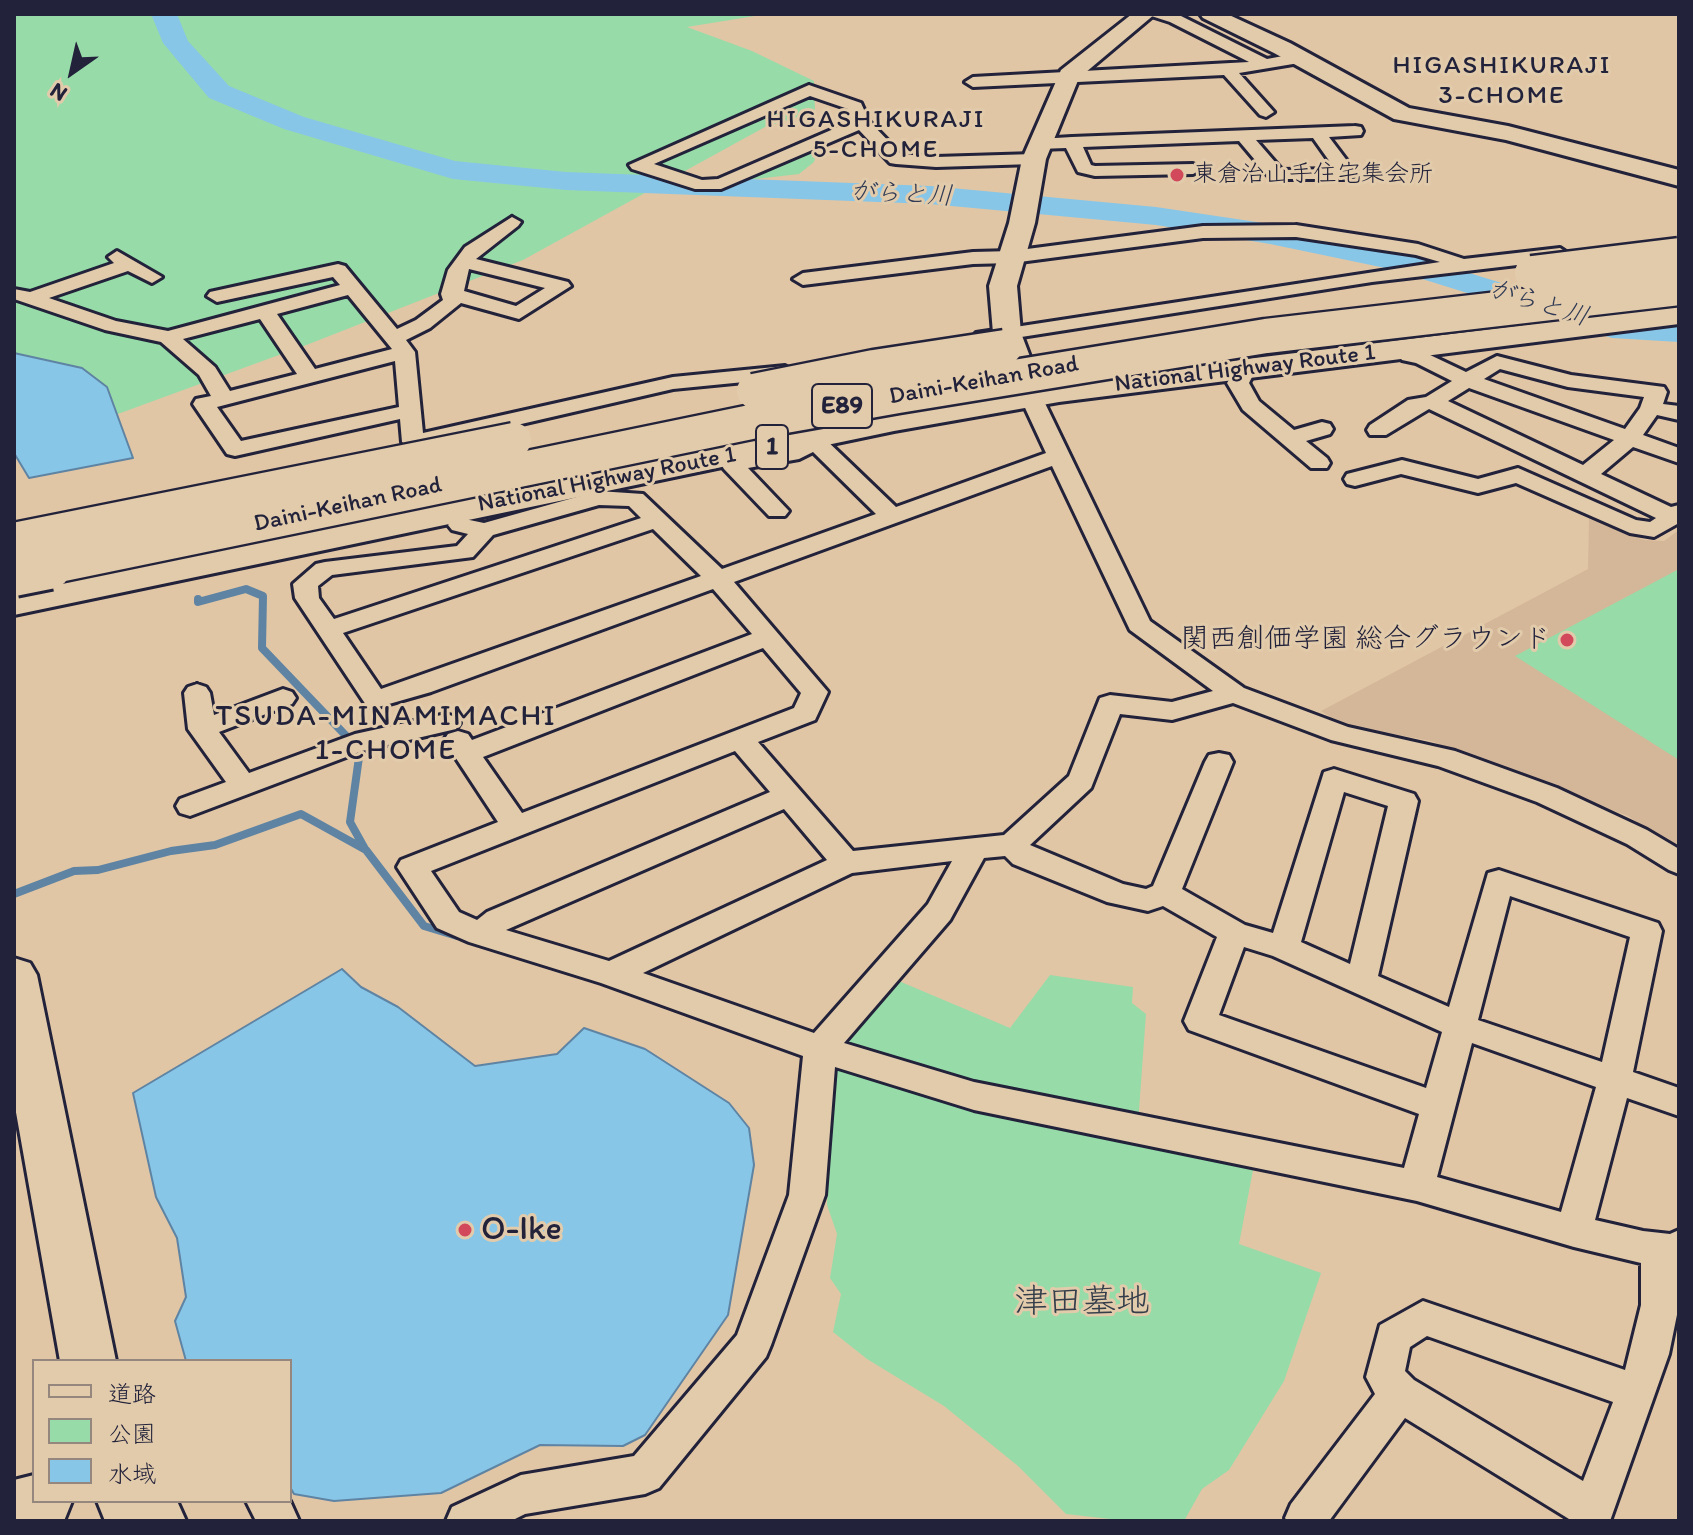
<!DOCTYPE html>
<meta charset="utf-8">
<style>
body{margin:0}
#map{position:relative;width:1693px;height:1535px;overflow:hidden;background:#e1c6a5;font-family:Itim,"Klee One",sans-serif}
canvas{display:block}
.frame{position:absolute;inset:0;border:16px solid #22223b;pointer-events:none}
.legend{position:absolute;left:32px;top:1359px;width:260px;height:144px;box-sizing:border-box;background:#e2cbab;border:2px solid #95877e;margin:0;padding:10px 14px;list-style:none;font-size:24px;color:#22223b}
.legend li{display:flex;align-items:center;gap:16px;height:40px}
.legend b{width:40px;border:2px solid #95877e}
.north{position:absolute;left:32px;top:32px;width:80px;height:80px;-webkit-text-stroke:6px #e2cbab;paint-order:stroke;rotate:214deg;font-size:22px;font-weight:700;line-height:32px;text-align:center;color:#22223b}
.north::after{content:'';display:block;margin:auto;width:28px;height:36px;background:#22223b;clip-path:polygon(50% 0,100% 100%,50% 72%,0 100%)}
</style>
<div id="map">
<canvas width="1693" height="1535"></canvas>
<div class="frame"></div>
<ul class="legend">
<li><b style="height:10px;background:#e2cbab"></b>道路</li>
<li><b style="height:22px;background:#97dba8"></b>公園</li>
<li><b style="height:22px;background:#88c6e8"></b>水域</li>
</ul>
<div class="north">N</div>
</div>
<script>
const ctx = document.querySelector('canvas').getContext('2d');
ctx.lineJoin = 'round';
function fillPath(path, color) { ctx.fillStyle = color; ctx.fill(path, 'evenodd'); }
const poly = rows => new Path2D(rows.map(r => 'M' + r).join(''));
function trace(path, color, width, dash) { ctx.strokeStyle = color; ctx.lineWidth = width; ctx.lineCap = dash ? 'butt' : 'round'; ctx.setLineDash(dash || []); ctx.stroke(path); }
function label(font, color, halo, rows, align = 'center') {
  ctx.font = font + ' Itim,"Klee One",sans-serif'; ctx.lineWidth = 6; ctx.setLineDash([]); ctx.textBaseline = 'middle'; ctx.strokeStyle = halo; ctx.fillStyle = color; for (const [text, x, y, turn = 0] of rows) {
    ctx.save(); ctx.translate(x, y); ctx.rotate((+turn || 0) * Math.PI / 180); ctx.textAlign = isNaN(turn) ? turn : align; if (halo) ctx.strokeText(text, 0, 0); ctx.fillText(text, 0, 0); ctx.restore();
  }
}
fillPath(poly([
 [1589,518,1644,540,1664,541,1679,530,1679,850,1628,816,1431,741,1341,724,1321,711,1588,569]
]), '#d4b798');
fillPath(poly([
 [14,14,767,14,687,27,752,51,814,81,815,112,765,127,523,260,309,344,14,452],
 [819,145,814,162,799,174,739,181],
 [1679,569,1679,760,1515,656],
 [1050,975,1133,987,1132,1003,1146,1014,1138,1124,974,1093,845,1048,847,1037,887,976,1010,1028],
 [831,1060,1003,1114,1253,1170,1239,1244,1321,1273,1284,1381,1229,1470,1202,1489,1184,1521,1128,1521,1066,1514,1018,1466,944,1406,867,1359,833,1332,841,1294,830,1278,837,1234,827,1205]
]), '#97dba8');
const water = poly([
 [14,353,82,368,107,387,133,458,29,478,14,453,14,353],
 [342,969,361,987,398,1007,475,1066,557,1054,584,1028,645,1049,729,1103,749,1128,754,1165,728,1315,645,1435,623,1446,540,1445,441,1493,334,1501,294,1494,290,1487,290,1361,186,1361,175,1321,186,1297,177,1238,156,1197,133,1093,342,969]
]);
fillPath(water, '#88c6e8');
trace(water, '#5f84a3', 2);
trace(poly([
 [198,599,198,602,246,589,263,596,262,648,351,741],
 [360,750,350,822,365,849],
 [14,894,74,871,98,870,171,851,215,845,301,814,366,850,424,926,457,936]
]), '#5f84a3', 8);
fillPath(poly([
 [151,14,177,14,188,41,229,86,304,117,455,161,566,172,930,186,1156,207,1270,224,1398,251,1615,318,1679,322,1679,342,1612,338,1390,269,1270,244,1156,225,930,204,566,190,453,179,284,129,209,98,163,43,151,14]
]), '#88c6e8');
const street = poly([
 [1145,14,1179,15,1267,59,1299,53,1307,58,1299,63,1239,73,1274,112,1266,117,1260,115,1224,75,973,87,965,82,973,77,1249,62,1170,22,1145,14],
 [809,85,861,103,869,121,901,154,936,157,1034,154,1043,159,1034,164,936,167,896,164,890,163,859,130,721,189,695,189,632,169,629,165,809,85],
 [810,96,848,109,852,121,718,179,702,180,654,164,810,96],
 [1355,126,1361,127,1363,131,1361,135,1329,137,1357,174,1348,179,1271,179,1239,141,1083,147,1091,165,1095,166,1193,164,1202,169,1193,174,1095,176,1078,172,1066,148,1039,149,1031,144,1039,139,1072,137,1355,126],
 [1313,138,1335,169,1282,170,1256,140,1313,138],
 [512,217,521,222,518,226,476,259,568,282,571,286,519,319,461,303,430,328,406,340,415,352,423,433,673,377,785,366,795,372,785,378,673,389,413,449,402,442,400,419,235,456,227,454,193,404,196,399,211,396,199,375,161,342,105,330,14,299,14,289,30,292,114,263,108,257,117,251,162,277,152,283,128,271,49,298,116,321,168,331,340,285,333,277,217,302,207,296,210,292,338,264,345,266,397,329,416,320,443,300,441,294,448,270,465,247,512,217],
 [469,269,545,288,516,306,464,291,469,269],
 [348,295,392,349,315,369,277,314,348,295],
 [260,319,297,374,230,391,215,367,183,339,260,319],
 [395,361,399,407,241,441,217,407,395,361],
 [1296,225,1418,244,1464,259,1560,248,1569,254,1560,260,1372,282,983,343,976,341,973,337,976,333,1440,262,1416,255,1296,237,1203,238,1012,263,973,264,803,285,793,279,803,273,973,252,1012,251,1203,226,1296,225],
 [1409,350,1428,354,1466,372,1497,356,1571,375,1664,387,1667,392,1663,404,1679,406,1679,420,1657,415,1643,435,1679,448,1679,463,1633,447,1601,474,1671,507,1679,505,1679,523,1654,537,1630,533,1516,483,1478,493,1401,474,1355,486,1347,484,1344,479,1347,474,1402,460,1478,479,1518,468,1636,520,1650,522,1656,518,1429,409,1386,435,1370,435,1367,430,1370,425,1408,400,1426,397,1452,381,1416,363,1402,360,1399,356,1402,352,1409,350],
 [1500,369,1568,387,1644,397,1640,408,1625,429,1484,379,1500,369],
 [1469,388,1614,440,1583,465,1448,401,1469,388],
 [1242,369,1253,375,1249,383,1259,401,1294,430,1322,422,1330,424,1333,429,1330,434,1306,441,1327,458,1330,463,1327,468,1311,468,1243,410,1227,383,1235,371,1242,369],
 [1031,391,1042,397,1150,621,1244,688,1348,727,1455,751,1557,788,1647,830,1679,849,1679,874,1669,870,1627,844,1537,802,1438,766,1331,740,1233,703,1172,720,1120,714,1091,788,1030,845,1123,884,1146,889,1153,886,1205,762,1209,755,1219,753,1229,755,1233,762,1182,889,1245,925,1273,933,1324,772,1334,769,1414,794,1418,801,1378,976,1449,1007,1488,873,1499,870,1658,923,1662,931,1633,1072,1679,1088,1679,1116,1627,1098,1595,1220,1643,1231,1670,1234,1679,1230,1679,1305,1669,1354,1610,1521,1568,1521,1569,1519,1405,1418,1329,1521,1287,1521,1285,1518,1291,1504,1375,1394,1366,1377,1380,1325,1423,1301,1625,1370,1641,1305,1641,1263,1574,1247,1417,1201,974,1110,835,1067,825,1195,771,1345,766,1357,659,1488,645,1494,525,1514,511,1521,446,1521,452,1507,521,1475,634,1456,737,1335,789,1195,803,1056,601,983,469,942,437,928,397,867,401,860,498,822,444,740,448,734,458,731,468,734,472,740,752,634,713,589,431,692,375,708,366,705,295,598,293,584,316,564,325,562,457,546,468,534,452,530,448,525,452,520,460,518,484,523,598,491,643,494,722,569,876,514,813,452,799,459,748,468,789,511,785,516,769,516,724,469,721,464,724,459,792,447,803,438,815,435,823,437,896,507,1046,453,1020,397,1031,391],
 [1052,466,1130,630,1213,691,1172,702,1110,695,1100,698,1069,776,1004,835,853,851,758,742,815,720,828,692,734,582,1052,466],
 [599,505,629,506,641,518,334,619,319,598,318,586,332,575,473,557,493,535,599,505],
 [653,529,701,576,381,689,343,633,653,529],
 [763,648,801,693,794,708,522,813,483,757,763,648],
 [735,751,770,792,487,912,477,920,459,912,431,871,735,751],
 [1344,792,1388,806,1350,964,1301,942,1344,792],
 [784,809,827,860,609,961,506,930,784,809],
 [1005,856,1013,864,1107,902,1148,911,1163,906,1217,937,1184,1021,1189,1030,1419,1114,1404,1168,974,1082,844,1043,950,920,984,858,1005,856],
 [952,861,928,904,814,1033,643,973,852,873,952,861],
 [1510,896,1630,937,1602,1062,1478,1020,1510,896],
 [1244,947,1273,956,1442,1032,1426,1088,1219,1015,1244,947],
 [1472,1043,1596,1087,1561,1212,1437,1177,1472,1043],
 [1427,1336,1613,1402,1583,1481,1414,1380,1405,1371,1410,1347,1427,1336],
 [197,684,206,687,210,693,214,715,283,689,292,692,296,698,292,704,219,732,249,773,355,734,446,714,456,717,460,723,456,729,362,751,190,816,180,813,176,806,180,799,226,782,188,729,184,693,188,687,197,684],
 [246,1501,290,1501,299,1521,256,1521,246,1501]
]);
const secondary = poly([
 [1132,14,1155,14,1079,78,1046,159,1035,223,1017,286,1021,333,1040,383,1036,389,1025,392,1014,389,993,333,989,286,1009,223,1022,159,1061,70,1132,14],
 [1200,14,1227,14,1290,43,1409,108,1508,126,1679,170,1679,186,1506,140,1394,119,1274,53,1203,18,1200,14],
 [14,958,30,963,37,975,116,1361,60,1361,14,1101,14,958],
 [34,1475,34,1501,72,1501,64,1521,14,1521,14,1480,34,1475],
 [97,1501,177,1501,186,1521,105,1521,97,1501]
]);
const highway = poly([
 [1679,306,1679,324,1059,402,894,431,14,615,14,591,894,411,1059,382,1679,306]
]);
trace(street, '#22223b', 6);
trace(secondary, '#22223b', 6);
trace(highway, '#22223b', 6);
fillPath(street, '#e2cbab');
fillPath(secondary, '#e2cbab');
fillPath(highway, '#e2cbab');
const highwayBridgeFar1 = poly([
 [1532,273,1679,255],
 [754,391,874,367,1005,347],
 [14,540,514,440],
 [39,569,751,422,898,396,1266,336,1679,288]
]);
const highwayBridge = poly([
 [14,574,49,567]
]);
trace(highwayBridgeFar1, '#22223b', 39, []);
trace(highwayBridge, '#22223b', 50, []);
trace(highwayBridgeFar1, '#e2cbab', 34);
trace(highwayBridge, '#e2cbab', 44);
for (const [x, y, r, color] of [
 [1177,175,8,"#d1495b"],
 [1567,640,8,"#d1495b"],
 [465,1230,8,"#d1495b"]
]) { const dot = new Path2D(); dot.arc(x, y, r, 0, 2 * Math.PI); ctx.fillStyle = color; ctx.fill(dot); trace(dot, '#e2cbab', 3); }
label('24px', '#22223b', '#e2cbab', [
 ["東倉治山手住宅集会所",1193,175]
], 'left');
label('24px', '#22223b', '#e2cbab', [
 ["National Highway Route 1",1245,369,-7],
 ["Daini-Keihan Road",984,381,-10],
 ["National Highway Route 1",607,480,-11],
 ["Daini-Keihan Road",348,505,-12]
]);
ctx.letterSpacing = '2px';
label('26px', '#22223b', '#e2cbab', [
 ["HIGASHIKURAJI",1502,66],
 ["3-CHOME",1502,96],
 ["HIGASHIKURAJI",876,120],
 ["5-CHOME",876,150]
]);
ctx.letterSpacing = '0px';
label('italic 26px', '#313b55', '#e2cbab', [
 ["がらと川",901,195,3],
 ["がらと川",1538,304,17]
]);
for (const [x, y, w] of [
 [842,406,60],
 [772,447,32]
]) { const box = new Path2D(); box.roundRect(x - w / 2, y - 22, w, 44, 6); ctx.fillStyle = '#e2cbab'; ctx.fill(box); trace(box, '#22223b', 2); }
label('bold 26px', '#22223b', null, [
 ["E89",842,406],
 ["1",772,447]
]);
label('28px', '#22223b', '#e2cbab', [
 ["関西創価学園 総合グラウンド",1551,640]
], 'right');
ctx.letterSpacing = '2px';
label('30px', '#22223b', '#e2cbab', [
 ["TSUDA-MINAMIMACHI",386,717],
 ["1-CHOME",386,751]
]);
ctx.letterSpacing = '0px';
label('34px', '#22223b', '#e2cbab', [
 ["O-Ike",481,1230]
], 'left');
label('34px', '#343e4b', '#e2cbab', [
 ["津田墓地",1082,1303]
]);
</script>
